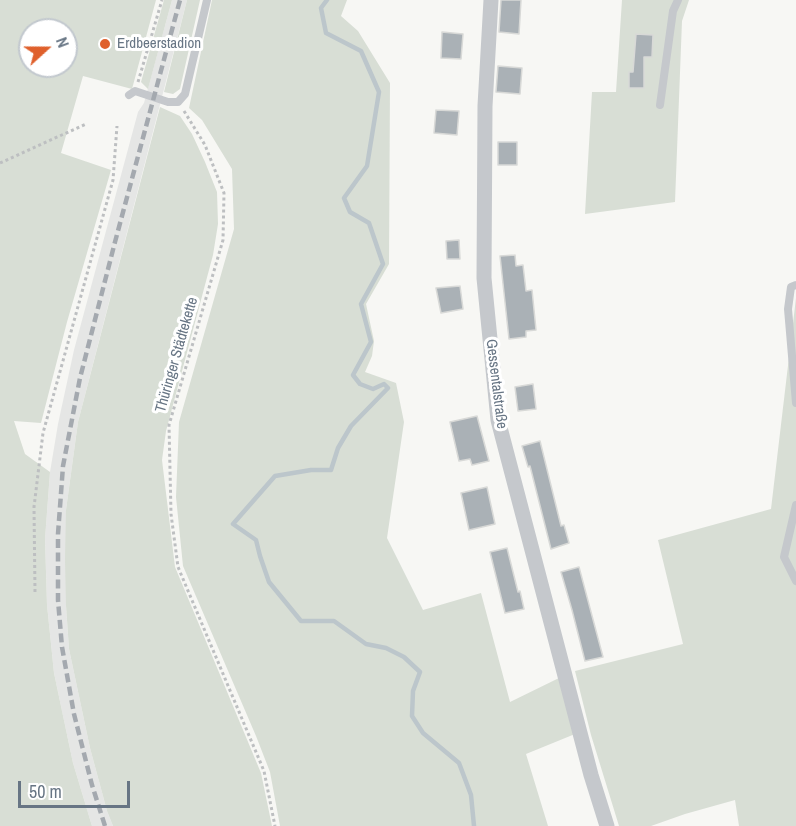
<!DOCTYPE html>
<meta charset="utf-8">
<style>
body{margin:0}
#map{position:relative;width:796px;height:826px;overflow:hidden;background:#f7f7f4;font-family:"Archivo Narrow",sans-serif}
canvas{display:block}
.north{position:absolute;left:18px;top:18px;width:60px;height:60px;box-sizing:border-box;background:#fff;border:2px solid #c2c8ce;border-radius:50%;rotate:69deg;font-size:16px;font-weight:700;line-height:24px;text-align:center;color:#677584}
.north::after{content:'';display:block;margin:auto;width:21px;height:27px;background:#df602c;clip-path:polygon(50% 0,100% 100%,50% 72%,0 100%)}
.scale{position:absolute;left:18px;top:781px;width:112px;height:27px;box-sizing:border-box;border:3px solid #677584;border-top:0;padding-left:8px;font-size:18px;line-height:21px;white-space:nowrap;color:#677584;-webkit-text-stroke:4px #fff;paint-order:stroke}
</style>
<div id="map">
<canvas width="796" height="826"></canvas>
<div class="north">N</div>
<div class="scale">50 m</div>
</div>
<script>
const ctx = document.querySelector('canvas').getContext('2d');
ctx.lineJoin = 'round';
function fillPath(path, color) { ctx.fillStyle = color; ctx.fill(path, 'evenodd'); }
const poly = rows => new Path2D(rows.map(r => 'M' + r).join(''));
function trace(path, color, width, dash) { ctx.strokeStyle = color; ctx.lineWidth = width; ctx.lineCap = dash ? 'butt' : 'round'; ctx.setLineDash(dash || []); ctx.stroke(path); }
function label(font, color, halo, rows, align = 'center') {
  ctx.font = font + ' "Archivo Narrow",sans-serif'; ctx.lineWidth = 6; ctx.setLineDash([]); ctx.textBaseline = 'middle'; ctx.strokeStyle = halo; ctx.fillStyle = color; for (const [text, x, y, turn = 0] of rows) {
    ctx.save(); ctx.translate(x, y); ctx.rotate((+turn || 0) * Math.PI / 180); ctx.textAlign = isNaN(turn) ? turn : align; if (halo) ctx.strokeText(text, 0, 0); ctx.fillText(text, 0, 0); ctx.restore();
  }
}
fillPath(poly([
 [172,0,187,0,78,422,66,510,66,606,69,649,90,748,107,811,113,826,92,826,73,763,54,673,47,605,45,539,50,472,58,424,74,350,138,112,144,103]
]), '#e5e6e5');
fillPath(poly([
 [0,0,156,0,132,89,83,76,61,153,111,170,67,322,41,423,14,421,25,454,50,472,45,539,47,605,54,673,73,763,92,826,0,826],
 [30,30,66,30,66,66,30,66],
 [164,0,172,0,148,89,141,82],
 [187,0,200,0,180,89,173,94,164,92],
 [212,0,347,0,341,16,358,31,390,83,389,264,366,304,374,341,372,356,365,372,396,383,404,422,387,538,423,610,481,593,510,702,559,678,575,734,526,754,548,826,280,826,270,772,256,736,183,566,176,497,179,422,234,229,232,169,202,120,189,108],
 [622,0,689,0,682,21,675,202,585,214,592,92,616,92],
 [160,107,180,116,192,134,205,162,217,192,218,224,213,255,166,431,162,460,175,567,261,773,272,826,113,826,107,811,90,748,69,649,66,606,65,559,66,510,78,422],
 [796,298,796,826,739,826,735,800,685,814,651,826,619,826,591,735,575,671,683,644,658,540,771,509]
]), '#d8ded5');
trace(poly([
 [327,0,321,8,326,33,361,51,379,92,367,166,344,198,350,212,369,223,383,264,361,304,371,342,353,375,360,384,373,389,384,384,388,388,351,426,338,448,331,470,311,470,275,476,233,524,256,540,260,556,269,582,301,621,334,621,366,644,386,648,404,657,420,672,413,691,412,716,423,733,459,763,471,795,474,826]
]), '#bcc6cb', 4.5);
const building = poly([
 [501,0,521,0,519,34,499,32,501,0],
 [442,32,463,34,461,59,441,58,442,32],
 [636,34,653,35,652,57,644,57,644,88,629,88,629,72,633,72,636,34],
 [498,66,522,68,520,94,496,92,498,66],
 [436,110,459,111,457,135,434,133,436,110],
 [498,142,517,142,517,165,498,165,498,142],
 [459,240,460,259,447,259,446,241,459,240],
 [515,255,516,266,523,265,526,291,532,290,536,330,526,331,526,337,509,339,500,256,515,255],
 [460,286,463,309,441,313,436,288,460,286],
 [533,384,536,409,518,411,515,387,533,384],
 [477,416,489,461,472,465,470,459,459,461,450,422,477,416],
 [540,441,561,526,564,525,569,543,551,549,530,466,528,467,522,446,540,441],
 [487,487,495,524,469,530,461,493,487,487],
 [507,548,518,592,520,591,524,609,505,613,490,552,507,548],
 [579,567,603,657,585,661,572,610,561,572,579,567]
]);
fillPath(building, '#aab1b6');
trace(building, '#d8d9d7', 1.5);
trace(poly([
 [138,82,162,0],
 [184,111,205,145,224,193,223,240,169,425,171,514,178,567,264,771,275,826],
 [0,163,86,124],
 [35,592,34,507,43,433,113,180,117,126]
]), '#bdbfc1', 3, [3, 3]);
trace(poly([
 [129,95,135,91,168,102,178,102,185,94,207,0],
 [660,105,673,11,678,0],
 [796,285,791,287,788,309,796,403],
 [796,505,784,557,796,581]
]), '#c5c8cc', 8);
trace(poly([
 [491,0,485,106,484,278,498,420,591,775,607,826]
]), '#c5c8cc', 15);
trace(poly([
 [105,826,92,785,74,714,62,647,58,600,58,534,63,466,80,378,115,242,180,0]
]), '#a4a9af', 4.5, [9, 4.5]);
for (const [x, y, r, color] of [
 [105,44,6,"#df602c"]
]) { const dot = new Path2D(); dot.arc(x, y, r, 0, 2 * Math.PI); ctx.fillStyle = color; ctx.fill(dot); trace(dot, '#fff', 2); }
label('15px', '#677584', '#fff', [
 ["Erdbeerstadion",117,44]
], 'left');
label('15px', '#677584', '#fff', [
 ["Thüringer Städtekette",177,355,-74],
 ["Gessentalstraße",496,384,83]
]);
</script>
